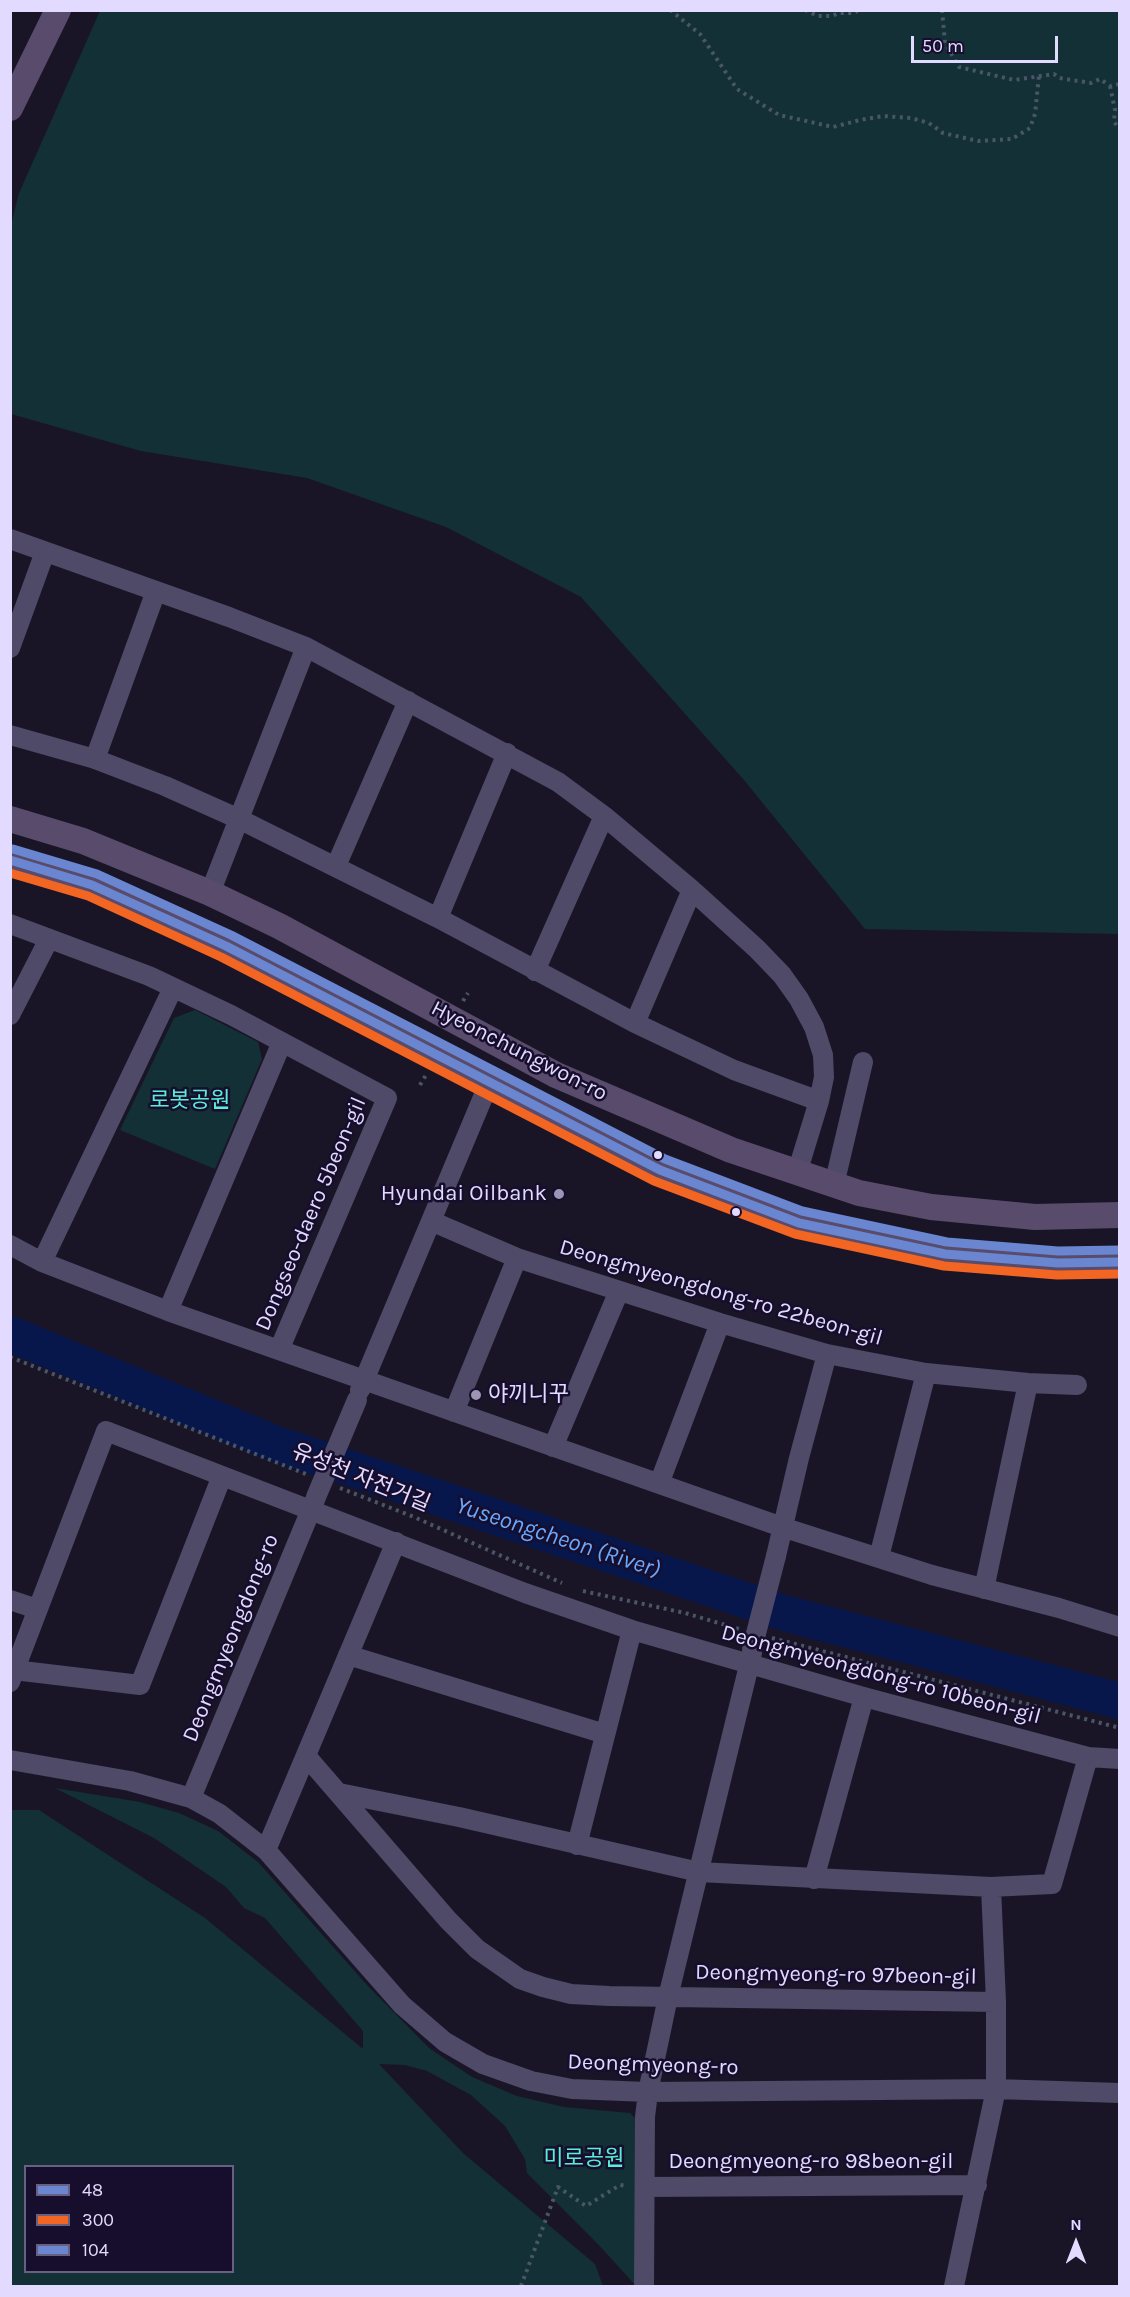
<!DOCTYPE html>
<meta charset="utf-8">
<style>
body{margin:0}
#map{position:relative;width:1130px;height:2297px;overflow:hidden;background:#1a1526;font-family:Karla,sans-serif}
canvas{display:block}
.frame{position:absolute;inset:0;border:12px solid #e2daff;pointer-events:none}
.legend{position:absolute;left:24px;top:2165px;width:210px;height:108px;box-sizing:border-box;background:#170e2d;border:2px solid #686081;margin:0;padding:8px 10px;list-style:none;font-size:18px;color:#e2daff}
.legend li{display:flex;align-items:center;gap:12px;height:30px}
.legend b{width:30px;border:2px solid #686081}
.north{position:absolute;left:1046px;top:2213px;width:60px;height:60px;-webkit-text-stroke:4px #170e2d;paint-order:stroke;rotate:0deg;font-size:16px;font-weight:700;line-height:24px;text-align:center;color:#e2daff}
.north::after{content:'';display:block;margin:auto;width:21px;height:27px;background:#e2daff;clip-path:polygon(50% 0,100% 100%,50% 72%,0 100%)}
.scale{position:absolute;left:911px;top:36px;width:147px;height:27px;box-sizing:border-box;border:3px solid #e2daff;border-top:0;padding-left:8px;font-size:18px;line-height:21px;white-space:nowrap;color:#e2daff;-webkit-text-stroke:4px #170e2d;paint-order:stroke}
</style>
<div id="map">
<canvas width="1130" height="2297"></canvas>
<div class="frame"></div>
<ul class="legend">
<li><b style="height:8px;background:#6a86d1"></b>48</li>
<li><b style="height:8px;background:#f26522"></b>300</li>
<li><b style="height:8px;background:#6a86d1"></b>104</li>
</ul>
<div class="north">N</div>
<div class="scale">50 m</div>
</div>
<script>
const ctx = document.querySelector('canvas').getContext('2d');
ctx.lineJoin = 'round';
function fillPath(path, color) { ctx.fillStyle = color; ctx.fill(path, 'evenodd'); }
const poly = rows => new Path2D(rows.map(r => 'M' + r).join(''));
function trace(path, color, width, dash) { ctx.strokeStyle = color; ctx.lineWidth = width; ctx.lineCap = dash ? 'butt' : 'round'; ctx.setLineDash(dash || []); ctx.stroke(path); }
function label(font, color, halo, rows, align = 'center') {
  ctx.font = font + ' Karla,"Noto Sans KR",sans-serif'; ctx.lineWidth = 5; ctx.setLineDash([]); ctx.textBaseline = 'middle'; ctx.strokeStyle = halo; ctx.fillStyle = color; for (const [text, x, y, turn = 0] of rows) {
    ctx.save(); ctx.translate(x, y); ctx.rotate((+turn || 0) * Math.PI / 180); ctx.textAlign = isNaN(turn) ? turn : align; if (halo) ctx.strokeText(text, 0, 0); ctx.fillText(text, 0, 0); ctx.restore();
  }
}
fillPath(poly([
 [100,11,1119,11,1119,934,865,929,744,780,581,597,446,527,307,478,141,451,11,414,11,225,19,193],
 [195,1010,258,1042,262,1059,215,1169,120,1130,174,1018],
 [55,1788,140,1802,179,1813,218,1831,258,1862,366,1984,429,2048,472,2077,517,2096,564,2107,630,2113,635,2118,636,2286,597,2243,527,2173,525,2159,505,2126,471,2095,427,2071,405,2065,379,2064,463,2153,595,2264,603,2286,11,2286,10,1810,39,1810,205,1918,363,2049,363,2031,265,1918,244,1908,226,1887,154,1838],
 [26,2166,232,2166,232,2272,26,2272]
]), '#123035');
trace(poly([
 [10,1334,274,1443,784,1613,1120,1701]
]), '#07174b', 36);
trace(poly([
 [670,10,700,34,737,89,779,115,833,127,860,120,883,116,911,118,929,123,943,133,978,141,1012,139,1030,128,1035,114,1039,75],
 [805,10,818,16,831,16,840,13,855,13,858,10],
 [942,10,945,43,959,67,1014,80,1054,74,1059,78,1091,83,1100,79,1110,86,1120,84],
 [1110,86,1115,110,1114,122,1120,129],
 [463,1001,468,993],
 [420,1085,426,1075],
 [10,1357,306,1474],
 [340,1488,414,1517,562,1583],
 [583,1591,685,1613,739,1629],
 [772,1638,1120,1728],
 [521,2286,558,2187,586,2206,620,2185,626,2186]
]), '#495668', 4, [3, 4.5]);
trace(poly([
 [10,539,229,617,306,647,558,782,604,816,692,890,757,949,782,975,799,999,814,1027,823,1055,824,1077,819,1101,797,1173],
 [10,648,45,552],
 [10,735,95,759,165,786,239,819,438,918,635,1023,734,1070,819,1101],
 [95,759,156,591],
 [336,866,408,701],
 [210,893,306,647],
 [438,918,507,753],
 [10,924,149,976,231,1015,387,1098,279,1350],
 [535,971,604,816],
 [10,1015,49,939],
 [635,1023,692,890],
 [834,1185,863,1062],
 [431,1221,517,1258,720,1323,827,1354,926,1373,1028,1383,1077,1385],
 [10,1245,42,1262,168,1311,782,1527,932,1575,1059,1608,1120,1627],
 [42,1262,173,988],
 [168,1311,282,1042],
 [360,1390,489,1083],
 [454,1412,517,1258],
 [553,1447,619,1291],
 [659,1484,720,1323],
 [776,1556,799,1458,827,1354],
 [879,1557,926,1373],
 [984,1589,1028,1383],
 [10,1600,37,1609],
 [348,1655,605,1734],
 [14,1670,140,1685,222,1476],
 [10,1682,106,1431,525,1593,632,1630,864,1697,1088,1757,1120,1759],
 [307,1757,448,1920,477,1949,520,1979,543,1987,571,1994,609,1996,996,2002],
 [10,1760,130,1781,191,1798,220,1814,266,1850,402,2005,445,2042,483,2064,531,2081,572,2089,648,2092,996,2089,1120,2093],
 [339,1793,459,1817,699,1872,991,1887,1052,1884,1088,1757],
 [191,1798,315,1500],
 [577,1845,632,1630],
 [266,1850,396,1542],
 [814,1879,864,1697],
 [645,2187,977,2185],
 [644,2286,645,2117,648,2092,668,1997,752,1653],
 [954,2286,996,2089,996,2002,991,1887]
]), '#4e4a67', 20);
trace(poly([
 [10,108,58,10],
 [10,819,83,841,210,893,279,926,556,1075,731,1150,859,1193,931,1207,1035,1217,1120,1215],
 [10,860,92,885,226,946,660,1170,799,1223,945,1254,1058,1263,1120,1262]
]), '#594b6b', 26);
trace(poly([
 [316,1497,357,1400],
 [752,1649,776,1556]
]), '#4e4a67', 20);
trace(poly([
 [10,860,92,885,226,946,660,1170,799,1223,945,1254,1058,1263,1120,1262]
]), '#6a86d1', 9);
trace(poly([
 [10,873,88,896,221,957,654,1181,795,1234,944,1266,1057,1275,1120,1274]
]), '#f26522', 9);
trace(poly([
 [13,849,97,874,231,935,665,1159,802,1211,947,1242,1058,1251,1120,1250]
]), '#6a86d1', 9);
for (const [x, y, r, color] of [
 [658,1155,5,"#e2daff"],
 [559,1194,6,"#9c95b3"],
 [736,1212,5,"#e2daff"],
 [476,1395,6,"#9c95b3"]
]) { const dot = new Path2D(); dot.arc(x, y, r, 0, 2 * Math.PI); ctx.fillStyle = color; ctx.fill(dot); trace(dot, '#170e2d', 2); }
label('22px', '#e2daff', '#170e2d', [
 ["Hyeonchungwon-ro",519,1051,27],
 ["Dongseo-daero 5beon-gil",311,1214,-67],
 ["Deongmyeongdong-ro 22beon-gil",721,1293,16],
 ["유성천 자전거길",361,1478,22],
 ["Deongmyeongdong-ro",231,1638,-68],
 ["Deongmyeongdong-ro 10beon-gil",881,1675,15],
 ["Deongmyeong-ro 97beon-gil",836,1975,1],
 ["Deongmyeong-ro",653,2065,2],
 ["Deongmyeong-ro 98beon-gil",811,2162]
]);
label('22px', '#58edd9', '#170e2d', [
 ["로봇공원",190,1101],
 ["미로공원",584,2159]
]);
label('22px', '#e2daff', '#170e2d', [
 ["Hyundai Oilbank",547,1194],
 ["야끼니꾸",488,1395,"left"]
], 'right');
label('italic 24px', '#68a8ff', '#170e2d', [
 ["Yuseongcheon (River)",558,1538,18]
]);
</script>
